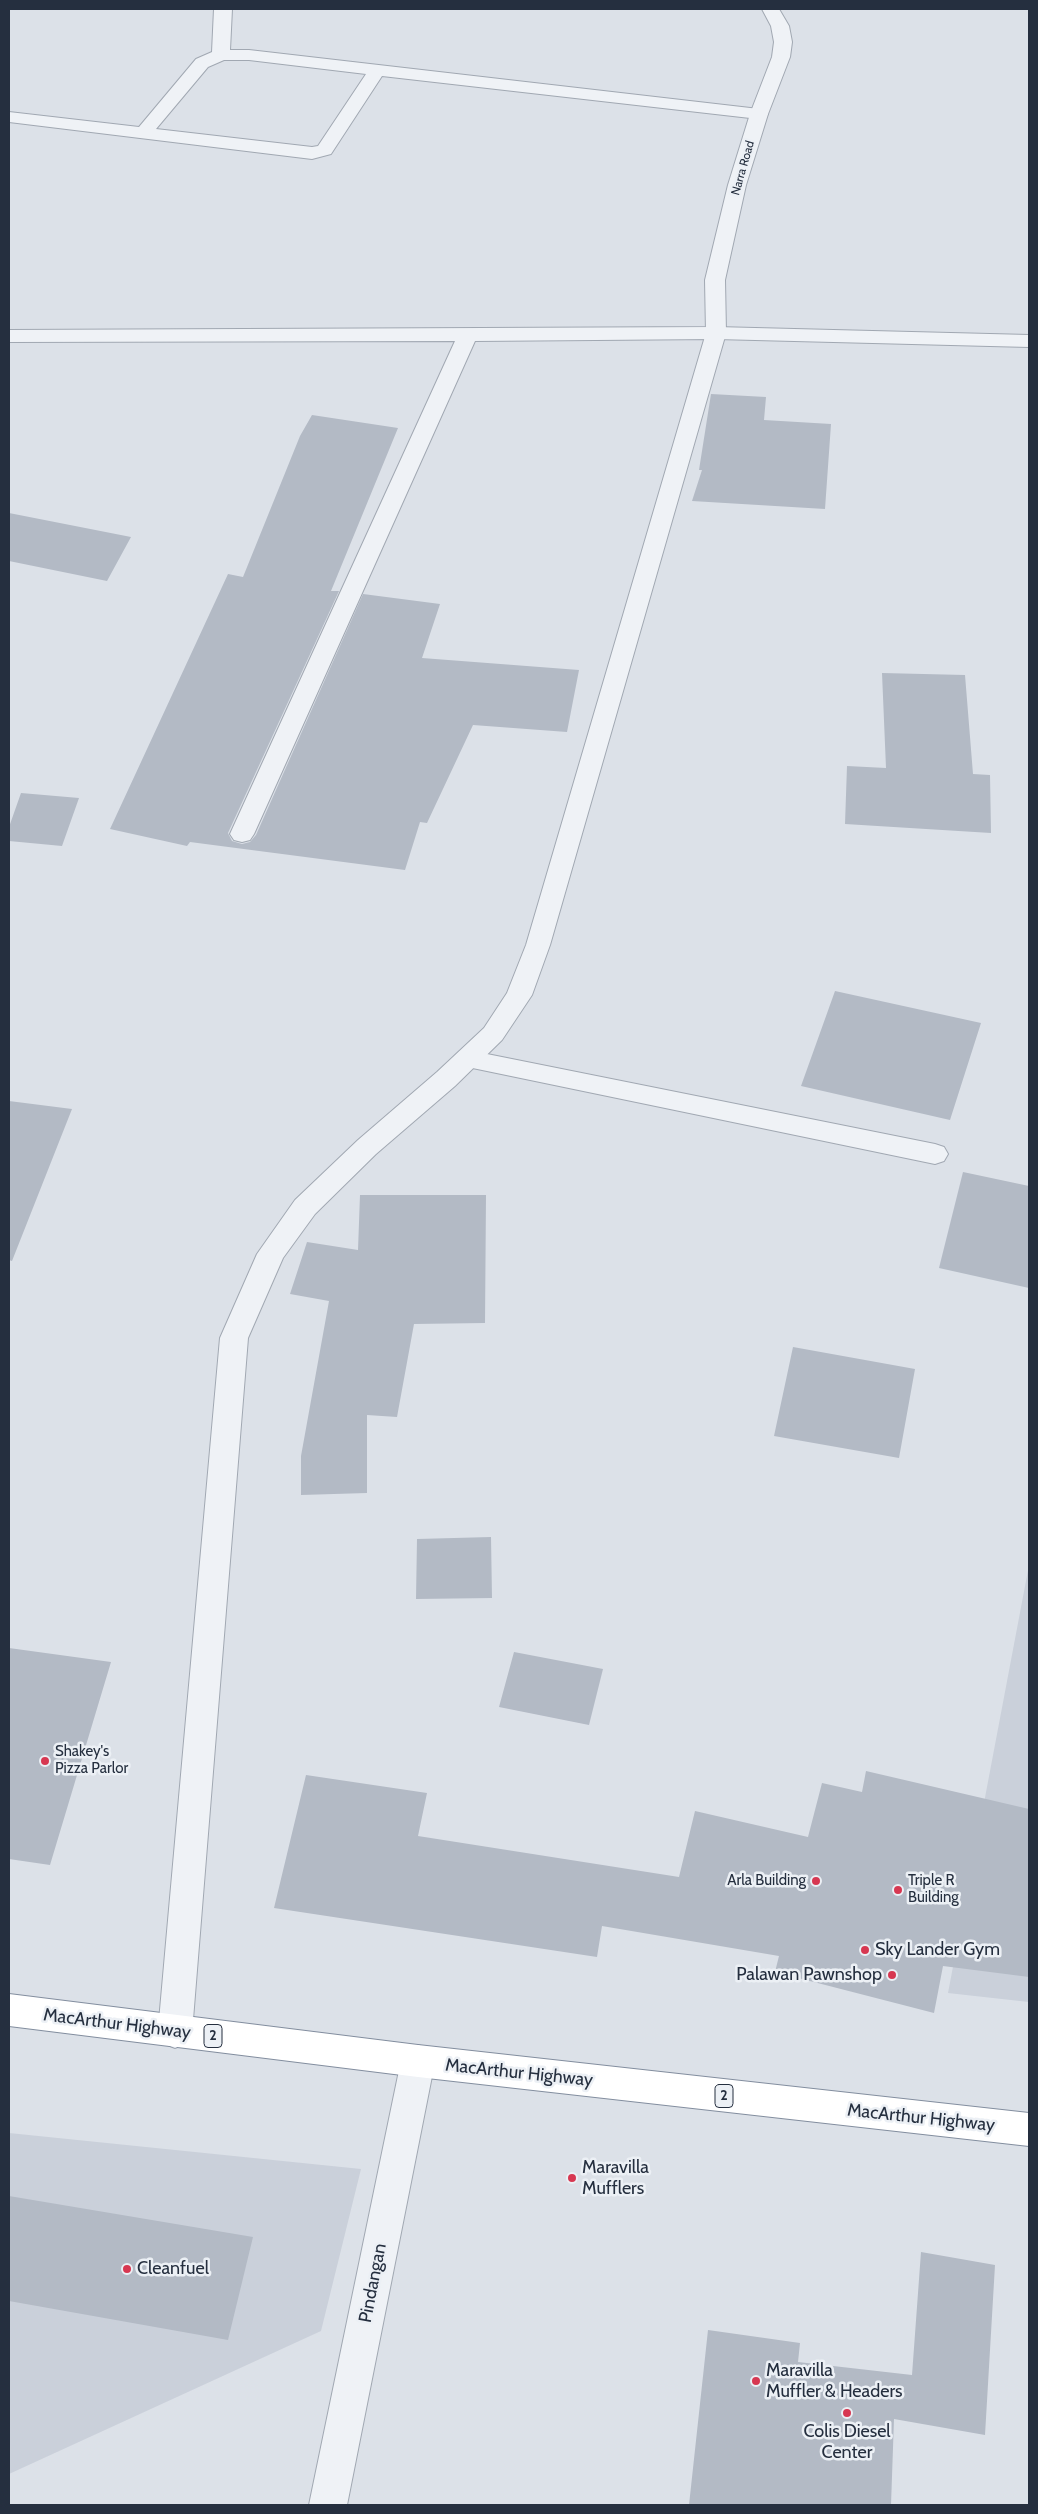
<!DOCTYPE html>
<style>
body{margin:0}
#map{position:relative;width:1038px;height:2514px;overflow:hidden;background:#dce1e8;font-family:Cabin,sans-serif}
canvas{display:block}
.frame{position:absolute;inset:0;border:10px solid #252f3f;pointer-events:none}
</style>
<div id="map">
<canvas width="1038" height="2514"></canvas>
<div class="frame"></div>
</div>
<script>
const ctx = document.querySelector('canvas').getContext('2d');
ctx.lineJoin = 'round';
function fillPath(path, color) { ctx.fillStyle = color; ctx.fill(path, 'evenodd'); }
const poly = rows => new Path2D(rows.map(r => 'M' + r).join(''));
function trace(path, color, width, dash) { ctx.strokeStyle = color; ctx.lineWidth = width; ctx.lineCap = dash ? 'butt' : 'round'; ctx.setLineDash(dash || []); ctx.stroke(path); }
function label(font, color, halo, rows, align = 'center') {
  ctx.font = font + ' Cabin,sans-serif'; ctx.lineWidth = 5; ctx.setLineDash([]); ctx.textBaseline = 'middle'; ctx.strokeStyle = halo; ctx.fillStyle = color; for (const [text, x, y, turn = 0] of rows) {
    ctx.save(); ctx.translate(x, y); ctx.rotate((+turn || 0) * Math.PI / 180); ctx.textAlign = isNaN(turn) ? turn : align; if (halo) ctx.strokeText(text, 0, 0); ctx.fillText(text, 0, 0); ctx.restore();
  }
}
fillPath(poly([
 [1029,1565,1029,2002,948,1993],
 [9,2133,361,2169,321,2331,9,2474]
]), '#cad0da');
fillPath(poly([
 [711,394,766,397,764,420,831,424,825,509,692,501,702,470,699,470],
 [312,415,398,428,331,591,339,591,228,833,232,841,242,844,250,842,256,835,363,594,440,604,422,658,579,670,567,732,473,725,427,823,420,822,405,870,190,842,187,846,110,829,228,574,243,577,300,436],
 [9,513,131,537,107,581,9,561],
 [882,673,965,675,973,774,990,775,991,833,845,824,847,766,886,768],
 [21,793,79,798,62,846,9,841,9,827],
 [835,991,981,1023,950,1120,801,1086],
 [9,1101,72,1109,12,1261,9,1260],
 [963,1172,1029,1186,1029,1288,939,1268],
 [360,1195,486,1195,485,1323,414,1324,397,1417,367,1415,367,1493,301,1495,301,1456,329,1301,290,1294,307,1242,358,1250],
 [793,1347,915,1369,899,1458,774,1436],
 [491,1537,492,1598,416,1599,417,1539],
 [9,1648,111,1662,50,1865,9,1859],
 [514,1652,603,1669,589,1725,499,1707],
 [866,1771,1029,1809,1029,1977,943,1966,934,2013,775,1972,779,1956,602,1926,597,1957,274,1908,306,1775,427,1793,418,1836,679,1877,695,1811,808,1837,822,1783,862,1792],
 [9,2196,253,2237,228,2340,9,2301],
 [921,2252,995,2265,985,2435,894,2419,891,2505,689,2505,708,2330,800,2343,798,2362,912,2375]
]), '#b3bac5');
const service = poly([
 [467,1050,935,1144,944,1147,948,1154,944,1161,935,1164,458,1065,454,1059,458,1053,467,1050]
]);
const minor = poly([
 [214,9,232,9,230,50,249,50,759,109,765,110,768,114,765,118,759,119,382,76,331,154,312,159,9,122,9,112,139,127,196,59,212,52,214,9],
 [224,60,249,60,366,74,318,146,312,147,156,129,208,67,224,60],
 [716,327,1029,335,1029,347,716,339,475,341,254,834,250,840,242,842,234,840,230,834,455,341,9,342,9,330,716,327],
 [418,2045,430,2050,435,2061,347,2505,309,2505,401,2061,406,2050,418,2045]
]);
const tertiary = poly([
 [762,9,779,9,789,26,792,42,790,57,768,114,746,185,725,280,726,333,550,945,532,995,502,1040,455,1086,376,1154,315,1214,283,1258,248,1338,192,2032,187,2043,175,2048,163,2043,158,2032,220,1338,257,1254,295,1200,358,1140,437,1072,484,1028,507,993,526,945,706,333,705,280,728,185,750,114,772,57,774,42,771,26,762,9]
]);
const trunk = poly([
 [9,1994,418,2045,1029,2113,1029,2146,418,2077,9,2026,9,1994]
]);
trace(service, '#a1a8b2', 2);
trace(minor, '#a1a8b2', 2);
trace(tertiary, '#a1a8b2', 2);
trace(trunk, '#838e9f', 2);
fillPath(service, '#eff2f6');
fillPath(minor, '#eff2f6');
fillPath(tertiary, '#eff2f6');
fillPath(trunk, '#fff');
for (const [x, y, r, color] of [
 [45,1761,5,"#d73751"],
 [816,1881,5,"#d73751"],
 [898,1890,5,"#d73751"],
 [865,1950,5,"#d73751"],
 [892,1975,5,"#d73751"],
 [572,2178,5,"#d73751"],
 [127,2269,5,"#d73751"],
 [756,2381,5,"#d73751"],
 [847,2413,5,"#d73751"]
]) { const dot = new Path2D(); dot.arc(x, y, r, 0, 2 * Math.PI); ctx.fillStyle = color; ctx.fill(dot); trace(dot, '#ecf0f5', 2); }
label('12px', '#252f3f', '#ecf0f5', [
 ["Narra Road",743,168,-74]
]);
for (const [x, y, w] of [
 [213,2036,18],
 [724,2096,18]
]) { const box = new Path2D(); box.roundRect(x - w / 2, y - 11.5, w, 23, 4); ctx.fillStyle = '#ecf0f5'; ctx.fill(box); trace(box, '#252f3f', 1); }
label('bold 14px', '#252f3f', null, [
 ["2",213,2036],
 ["2",724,2096]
]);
label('15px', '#252f3f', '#ecf0f5', [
 ["Shakey's",55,1752],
 ["Pizza Parlor",55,1769],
 ["Arla Building",806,1881,"right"],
 ["Triple R",908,1881],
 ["Building",908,1898]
], 'left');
label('18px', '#252f3f', '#ecf0f5', [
 ["Sky Lander Gym",875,1950],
 ["Palawan Pawnshop",882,1975,"right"],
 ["Maravilla",582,2168],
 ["Mufflers",582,2189],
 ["Cleanfuel",137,2269],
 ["Maravilla",766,2371],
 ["Muffler & Headers",766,2392],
 ["Colis Diesel",847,2432,"center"],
 ["Center",847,2453,"center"]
], 'left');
label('18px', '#252f3f', '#ecf0f5', [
 ["MacArthur Highway",117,2024,7],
 ["MacArthur Highway",519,2073,6],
 ["MacArthur Highway",921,2118,6],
 ["Pindangan",373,2283,-79]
]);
</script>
